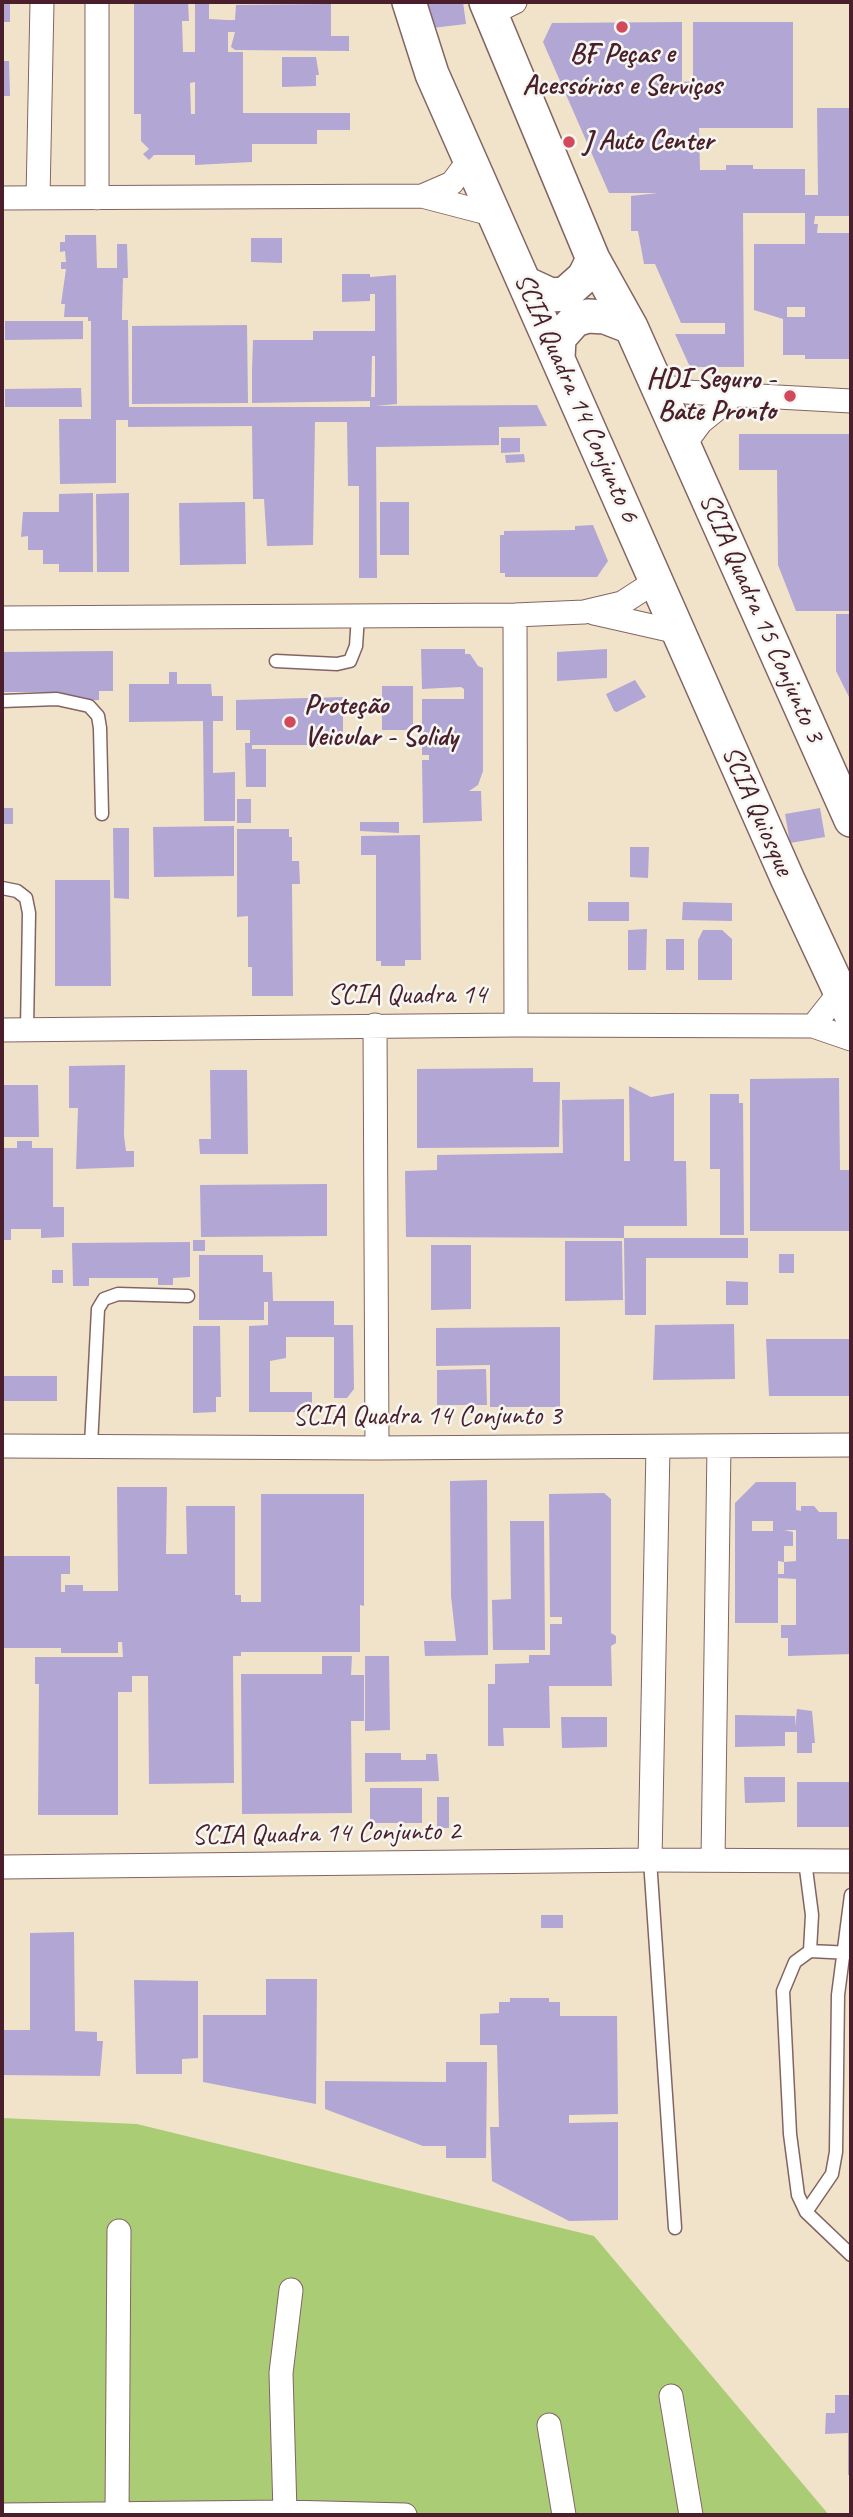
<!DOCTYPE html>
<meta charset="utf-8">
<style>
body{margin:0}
#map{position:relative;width:853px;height:2517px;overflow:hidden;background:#f0e3c9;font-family:Caveat,sans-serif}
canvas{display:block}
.frame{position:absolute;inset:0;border:4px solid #4a1f2b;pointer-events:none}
</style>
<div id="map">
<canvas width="853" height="2517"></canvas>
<div class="frame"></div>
</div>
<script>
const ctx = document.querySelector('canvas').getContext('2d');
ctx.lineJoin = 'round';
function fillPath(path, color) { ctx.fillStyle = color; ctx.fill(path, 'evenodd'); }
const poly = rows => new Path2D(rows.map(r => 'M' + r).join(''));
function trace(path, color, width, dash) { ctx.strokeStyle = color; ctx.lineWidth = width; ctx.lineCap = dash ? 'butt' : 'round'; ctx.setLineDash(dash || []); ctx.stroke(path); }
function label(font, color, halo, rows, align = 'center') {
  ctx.font = font + ' Caveat,sans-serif'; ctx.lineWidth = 5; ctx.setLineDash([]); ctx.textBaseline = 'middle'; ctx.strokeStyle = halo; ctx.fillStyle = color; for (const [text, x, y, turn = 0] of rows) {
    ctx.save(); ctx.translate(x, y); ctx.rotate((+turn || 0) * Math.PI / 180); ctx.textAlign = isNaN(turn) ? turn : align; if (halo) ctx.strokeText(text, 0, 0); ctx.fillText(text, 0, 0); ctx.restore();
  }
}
fillPath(poly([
 [2,2118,137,2124,594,2236,829,2515,2,2515]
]), '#a9cc75');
fillPath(poly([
 [2,2,10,2,10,22,2,22],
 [134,2,188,2,189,21,182,21,183,52,195,52,195,2,209,2,209,19,227,20,235,20,236,5,331,4,331,36,349,36,349,51,235,50,231,47,235,32,228,32,228,52,243,52,243,113,350,113,350,130,317,130,317,144,252,144,252,162,195,165,195,155,154,155,149,160,143,154,149,149,141,141,141,114,134,114],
 [195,82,195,114,191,114,190,83],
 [428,2,463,2,466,24,432,28],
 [682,22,682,82,693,81,693,22,793,22,793,128,699,128,700,170,726,170,726,165,753,165,753,169,805,169,805,195,818,195,817,108,851,108,851,216,815,216,814,224,818,224,817,233,851,233,851,359,805,359,805,355,783,355,783,319,754,310,754,244,805,244,805,213,743,213,744,367,690,367,675,334,725,334,725,323,681,323,655,264,644,264,638,231,631,231,631,196,658,193,609,193,543,42,552,23],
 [787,307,805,307,805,317,787,317],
 [282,57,316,57,319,75,316,75,316,86,282,87],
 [2,61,9,61,10,96,2,96],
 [65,235,96,235,97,268,117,268,117,244,127,244,128,278,123,278,122,316,122,320,128,320,129,407,370,407,370,401,252,403,252,371,253,340,313,340,313,331,375,331,375,294,370,294,370,301,342,302,342,274,370,274,370,277,396,275,397,404,375,406,537,405,547,426,499,427,499,445,376,447,377,578,359,578,359,486,348,486,347,422,315,422,313,545,267,546,264,499,253,499,252,426,128,427,128,420,116,420,116,483,60,484,59,419,91,419,91,321,88,321,88,317,64,317,65,304,61,304,66,269,61,269,61,262,66,262,65,251,60,252,60,242,65,242],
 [372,356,375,356,375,397,371,397],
 [251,238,282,238,282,263,251,262],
 [5,321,83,321,83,339,5,340],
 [247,325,248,403,132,404,132,326],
 [81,388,82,407,5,407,5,389],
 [739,434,851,434,851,611,796,611,778,565,777,470,739,470],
 [501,438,520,438,520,452,501,453],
 [524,454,525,462,506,463,505,455],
 [93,493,93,572,59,572,59,564,43,564,43,550,28,550,28,536,21,537,23,512,59,512,59,494],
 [129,493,129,572,97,572,96,494],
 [245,502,246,564,180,565,179,503],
 [380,502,409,502,409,555,380,555],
 [593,525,608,561,597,577,505,577,505,573,500,573,500,535,504,535,504,531,575,530,575,526],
 [836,614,851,614,851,701,836,671],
 [421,649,465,649,465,654,470,654,478,666,483,668,483,771,478,785,469,791,481,791,482,821,423,823,422,760,429,760,429,755,422,755,422,699,464,699,464,689,461,687,422,689],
 [607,649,607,678,557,681,557,652],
 [113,651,113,691,99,691,99,700,57,701,57,692,2,692,2,652],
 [169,672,177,672,177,684,211,684,212,696,223,696,223,721,213,721,213,773,235,772,235,821,204,821,203,721,129,722,129,684,169,684],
 [635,680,646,697,617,712,614,711,606,694],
 [382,686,413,686,413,730,382,730],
 [343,697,343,745,252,745,252,749,266,749,266,787,246,787,245,743,250,743,250,730,236,730,236,700],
 [237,799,251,799,251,823,237,823],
 [2,808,13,808,13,824,2,824],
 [820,808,825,837,790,843,785,814],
 [360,822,399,822,399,833,360,831],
 [234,826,234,876,154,877,153,827],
 [113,828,129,828,129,899,114,898],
 [237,829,289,829,289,837,292,837,292,861,299,861,300,884,292,884,293,996,252,996,252,967,248,967,248,916,237,917],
 [420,835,421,960,405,960,405,966,381,966,381,961,376,961,376,855,361,855,361,836],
 [630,847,649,847,648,878,630,877],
 [55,880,110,880,111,986,55,986],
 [588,902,629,902,629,921,588,921],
 [683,902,732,903,732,921,682,920],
 [647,929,646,970,628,970,628,930],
 [703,930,722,930,732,939,732,980,698,980,698,940],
 [666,939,684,939,684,970,666,970],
 [125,1065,124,1136,126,1151,134,1151,134,1167,76,1169,78,1108,69,1108,69,1066],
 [533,1068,533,1082,560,1082,559,1147,417,1148,417,1069],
 [210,1070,247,1070,248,1154,200,1154,199,1139,211,1139],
 [839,1078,840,1170,851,1170,851,1231,750,1231,750,1079],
 [2,1085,38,1085,39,1137,2,1137],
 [629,1086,651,1097,674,1093,674,1161,686,1161,687,1226,624,1226,624,1238,748,1238,748,1258,646,1258,646,1315,625,1315,624,1238,406,1237,405,1171,437,1170,437,1155,563,1153,562,1100,624,1099,624,1161,630,1161],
 [710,1094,739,1094,739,1103,743,1103,744,1235,720,1235,720,1169,710,1169],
 [17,1141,32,1141,32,1148,53,1148,53,1207,64,1207,64,1237,41,1238,41,1229,11,1229,11,1240,2,1240,2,1148,17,1148],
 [327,1184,327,1236,201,1237,200,1185],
 [193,1240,205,1240,205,1251,193,1251],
 [565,1241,622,1241,623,1300,565,1301],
 [190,1242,190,1277,173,1278,173,1285,158,1285,158,1278,89,1278,89,1286,73,1286,72,1243],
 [431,1245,471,1245,471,1309,431,1310],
 [779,1254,794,1254,794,1273,779,1273],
 [199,1255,263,1255,263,1272,272,1272,273,1301,334,1301,334,1325,353,1325,354,1389,347,1398,334,1398,334,1337,286,1337,286,1358,270,1361,270,1392,312,1392,312,1412,249,1412,249,1326,268,1325,268,1302,264,1302,264,1320,199,1320],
 [52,1270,63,1270,63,1283,52,1283],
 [726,1281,748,1282,748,1305,726,1305],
 [734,1324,735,1379,653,1380,655,1325],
 [193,1326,220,1326,221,1397,216,1397,216,1412,193,1413],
 [560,1327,560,1407,490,1407,490,1365,436,1366,436,1328],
 [766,1339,851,1339,851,1396,769,1396],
 [486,1369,487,1405,437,1405,437,1370],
 [2,1376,57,1376,57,1401,2,1401],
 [487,1480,488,1655,425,1656,424,1641,456,1641,451,1596,450,1481],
 [756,1482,796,1482,796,1510,801,1511,801,1506,814,1506,819,1512,837,1512,837,1539,851,1539,851,1654,788,1656,788,1638,781,1638,781,1625,796,1625,796,1579,778,1578,778,1623,735,1623,735,1503],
 [752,1521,773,1521,773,1531,752,1531],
 [784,1530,796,1530,796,1561,784,1562,784,1574,778,1574,778,1561,784,1562,784,1546,793,1546,793,1532],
 [117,1487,167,1487,166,1554,187,1554,186,1506,235,1506,235,1595,241,1595,241,1602,261,1602,261,1494,364,1494,364,1606,360,1605,360,1652,241,1652,241,1656,233,1656,234,1783,149,1784,148,1676,132,1676,132,1692,118,1692,118,1815,38,1815,39,1684,35,1684,35,1657,123,1657,122,1642,118,1642,118,1653,61,1653,61,1648,2,1648,2,1556,70,1556,70,1574,61,1574,61,1592,65,1592,65,1585,83,1585,83,1591,118,1591],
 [604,1493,611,1499,611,1633,616,1636,616,1643,611,1646,612,1686,549,1686,550,1728,503,1728,504,1746,488,1746,488,1684,495,1684,495,1664,529,1663,529,1655,550,1655,550,1624,562,1624,562,1617,550,1617,549,1494],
 [510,1521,544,1521,545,1650,493,1650,492,1600,511,1599],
 [322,1656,352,1656,351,1675,364,1675,364,1721,351,1721,352,1813,242,1814,241,1674,322,1674],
 [365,1656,389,1656,390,1730,365,1731],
 [797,1709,812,1711,815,1743,812,1743,812,1753,797,1753,797,1732,785,1732,785,1746,735,1747,735,1715,795,1716,795,1727],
 [561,1717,607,1717,607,1747,562,1748],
 [365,1753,401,1753,401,1760,426,1760,426,1754,437,1754,439,1781,365,1782],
 [744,1777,785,1777,785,1802,745,1803],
 [797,1782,851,1782,851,1827,797,1827],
 [370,1788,422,1788,422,1823,370,1823],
 [437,1797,449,1797,449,1828,437,1828],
 [541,1915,563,1915,563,1928,541,1928],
 [74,1932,75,2031,97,2032,97,2041,103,2041,100,2076,2,2075,2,2030,30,2030,30,1933],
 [266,1979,317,1979,316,2104,203,2082,203,2015,266,2015],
 [134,1980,198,1981,198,2058,182,2059,182,2074,136,2074],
 [510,1998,549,1998,549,2002,560,2002,560,2016,617,2016,618,2114,569,2115,569,2123,618,2122,618,2220,569,2221,492,2181,490,2127,499,2127,497,2045,480,2045,480,2014,499,2013,499,2002,510,2002],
 [446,2062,487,2062,486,2158,446,2158,446,2146,423,2146,325,2109,325,2081,446,2082],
 [835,2395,851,2395,851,2475,848,2475,848,2433,825,2434,826,2413,835,2413]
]), '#b2a6d4');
const lane = poly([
 [276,661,337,664,350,661,356,646,358,616],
 [2,701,57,699,89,706,98,716,100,728,102,814],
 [2,888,17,891,26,898,29,913,27,1029],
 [91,1445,98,1309,104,1299,118,1294,188,1296],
 [650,1860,675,2228],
 [805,1861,812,1915,810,1951],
 [851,1953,810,1951,795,1962,783,1991,790,2134,798,2195,806,2212,851,2255],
 [806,2212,832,2174,836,2152,838,1995,851,1895]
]);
const street = poly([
 [489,15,515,2],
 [422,196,452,183,470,159],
 [2,198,422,196,495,215],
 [38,198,42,2],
 [97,198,97,2],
 [656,383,686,392,851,401],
 [684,445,701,422,733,396],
 [594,613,678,632],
 [515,615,516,1025],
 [2,618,515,615,584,612,622,603,656,581],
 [375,1025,377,1448],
 [813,1026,840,992],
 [2,1030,516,1025,813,1026,851,1039],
 [2,1446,377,1448,851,1445],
 [650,1860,658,1447],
 [713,1860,719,1446],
 [2,1867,650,1860,851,1861],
 [671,2396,691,2515],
 [549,2425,564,2515],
 [285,2512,281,2373,291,2290],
 [2,2515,285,2512,405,2515],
 [117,2515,119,2231]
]);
const secondary = poly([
 [409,2,432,74,788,880,851,1015],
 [486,2,593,259,631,327,851,820],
 [525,283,551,295,565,294,584,277,593,259],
 [558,358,559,338,575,320,588,316,605,317,631,327]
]);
trace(lane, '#846462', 15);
trace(street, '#846462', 25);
trace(secondary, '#846462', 36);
trace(lane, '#fff', 12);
trace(street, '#fff', 23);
trace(secondary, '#fff', 33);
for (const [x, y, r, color] of [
 [622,27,7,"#d1495b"],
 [569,142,7,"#d1495b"],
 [790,396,7,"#d1495b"],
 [290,722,7,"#d1495b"]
]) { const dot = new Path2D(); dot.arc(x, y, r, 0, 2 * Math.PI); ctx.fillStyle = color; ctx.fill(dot); trace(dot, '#f6f6f2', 2.5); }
label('bold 28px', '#4a1f2b', '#f6f6f2', [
 ["BF Peças e",622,55,"center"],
 ["Acessórios e Serviços",622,87,"center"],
 ["J Auto Center",583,142],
 ["HDI Seguro -",776,380,"right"],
 ["Bate Pronto",776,412,"right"],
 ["Proteção",304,706],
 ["Veicular - Solidy",304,738]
], 'left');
label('28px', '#4a1f2b', '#f6f6f2', [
 ["SCIA Quadra 14 Conjunto 6",576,398,66],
 ["SCIA Quadra 15 Conjunto 3",761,618,66],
 ["SCIA Quiosque",757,811,66],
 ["SCIA Quadra 14",407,996],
 ["SCIA Quadra 14 Conjunto 3",427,1417],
 ["SCIA Quadra 14 Conjunto 2",326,1834,-1]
]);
</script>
